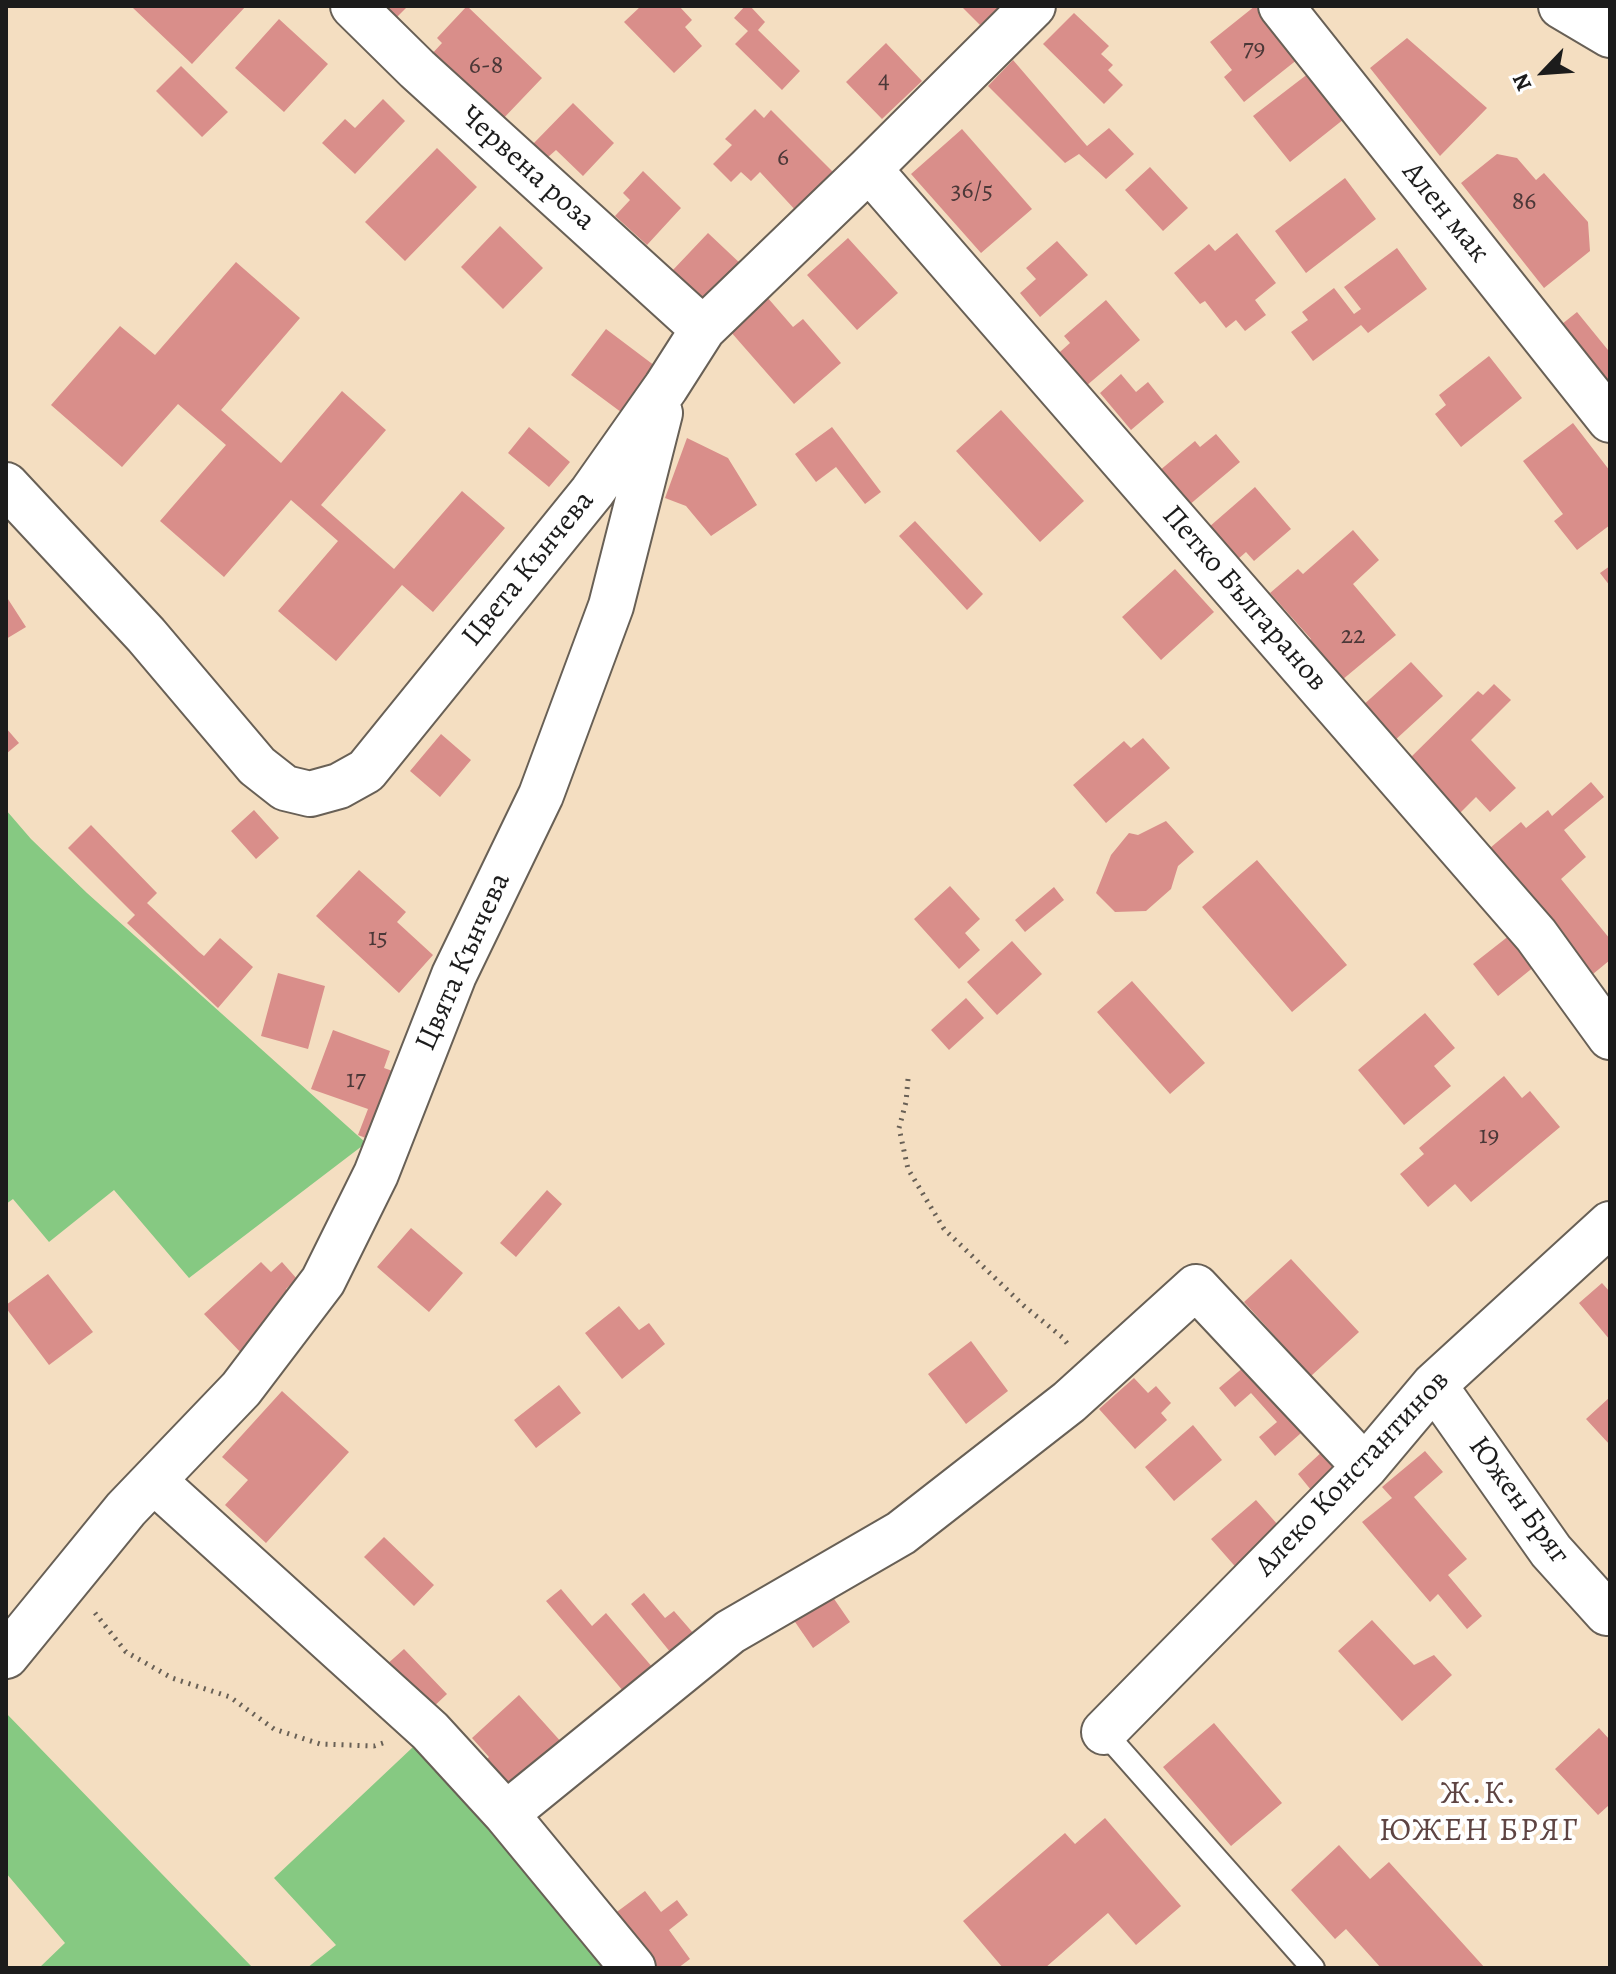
<!DOCTYPE html>
<meta charset="utf-8">
<style>
body{margin:0}
#map{position:relative;width:1616px;height:1974px;overflow:hidden;background:#f4dec1;font-family:Alegreya,serif}
canvas{display:block}
.frame{position:absolute;inset:0;border:8px solid #1c1c1c;pointer-events:none}
.north{position:absolute;left:1504px;top:32px;width:80px;height:80px;-webkit-text-stroke:6px #fff;paint-order:stroke;rotate:245deg;font-size:22px;font-weight:700;line-height:32px;text-align:center;color:#1c1c1c}
.north::after{content:'';display:block;margin:auto;width:28px;height:36px;background:#1c1c1c;clip-path:polygon(50% 0,100% 100%,50% 72%,0 100%)}
</style>
<div id="map">
<canvas width="1616" height="1974"></canvas>
<div class="frame"></div>
<div class="north">N</div>
</div>
<script>
const ctx = document.querySelector('canvas').getContext('2d');
ctx.lineJoin = 'round';
function fillPath(path, color) { ctx.fillStyle = color; ctx.fill(path, 'evenodd'); }
const poly = rows => new Path2D(rows.map(r => 'M' + r).join(''));
function trace(path, color, width, dash) { ctx.strokeStyle = color; ctx.lineWidth = width; ctx.lineCap = dash ? 'butt' : 'round'; ctx.setLineDash(dash || []); ctx.stroke(path); }
function label(font, color, halo, rows, align = 'center') {
  ctx.font = font + ' Alegreya,serif'; ctx.lineWidth = 8; ctx.setLineDash([]); ctx.textBaseline = 'middle'; ctx.strokeStyle = halo; ctx.fillStyle = color; for (const [text, x, y, turn = 0] of rows) {
    ctx.save(); ctx.translate(x, y); ctx.rotate((+turn || 0) * Math.PI / 180); ctx.textAlign = isNaN(turn) ? turn : align; if (halo) ctx.strokeText(text, 0, 0); ctx.fillText(text, 0, 0); ctx.restore();
  }
}
fillPath(poly([
 [6,810,31,839,87,893,366,1143,189,1278,114,1190,49,1242,13,1199,6,1204],
 [6,1713,253,1968,39,1968,65,1943,6,1873],
 [430,1731,632,1968,307,1968,336,1945,274,1878]
]), '#86c982');
fillPath(poly([
 [135,6,246,6,192,64,133,8],
 [373,6,408,6,390,24],
 [467,6,542,78,500,122,430,56,442,43,437,38],
 [641,6,679,6,692,20,685,27,702,46,674,73,624,22],
 [745,6,750,6,765,22,758,30,800,71,782,90,735,44,748,31,734,18],
 [961,6,1001,6,980,25],
 [1255,6,1298,59,1244,102,1224,77,1232,70,1210,42],
 [1074,13,1109,46,1101,54,1113,65,1108,70,1123,85,1104,104,1043,44],
 [279,19,328,64,284,112,235,68],
 [1407,38,1487,108,1440,156,1370,68],
 [886,43,922,81,882,119,846,82],
 [1013,60,1087,146,1109,128,1134,154,1106,179,1079,154,1065,163,988,86],
 [181,66,228,112,202,137,156,91],
 [1309,73,1344,119,1290,162,1253,116],
 [383,99,405,121,355,174,322,143,345,119,355,128],
 [573,103,614,143,583,176,556,150,547,158,533,144],
 [755,109,764,118,771,110,836,175,798,213,760,172,751,181,741,172,731,182,713,164,732,145,725,139],
 [962,129,1032,209,981,253,911,174],
 [437,148,477,187,405,261,365,222],
 [1497,154,1517,158,1536,180,1544,173,1588,222,1590,251,1544,288,1461,183],
 [1150,167,1188,208,1163,231,1125,190],
 [643,171,681,208,647,245,615,216,630,200,623,193],
 [1345,178,1376,219,1306,273,1275,231],
 [500,226,543,268,503,309,461,267],
 [708,233,743,266,707,304,672,271],
 [1237,233,1276,283,1255,300,1266,315,1245,331,1236,320,1226,328,1205,301,1200,304,1174,273,1209,244,1215,251],
 [848,238,898,293,857,330,807,275],
 [1057,241,1088,275,1040,317,1020,293,1036,279,1026,268],
 [1397,248,1427,289,1368,333,1361,325,1313,361,1291,332,1308,320,1302,312,1334,288,1354,314,1361,309,1344,287],
 [236,262,300,318,221,410,281,463,342,391,386,430,321,505,394,569,462,491,505,528,433,612,402,585,336,661,278,611,338,541,291,500,224,577,160,521,226,445,178,404,122,467,51,405,120,326,155,355],
 [767,297,793,327,803,319,841,363,794,404,730,331],
 [1106,300,1140,340,1079,392,1052,359,1070,343,1064,336],
 [1577,312,1608,350,1610,349,1610,398,1562,324],
 [606,329,663,372,629,418,571,375],
 [1489,356,1522,398,1461,447,1435,414,1446,405,1439,395],
 [1121,374,1136,392,1148,382,1164,402,1131,430,1100,393],
 [1001,410,1084,501,1040,542,956,451],
 [1573,423,1610,471,1610,525,1577,550,1554,521,1563,514,1523,461],
 [529,427,570,462,549,487,508,453],
 [832,427,881,492,865,504,836,467,816,482,795,454],
 [1216,434,1240,462,1188,506,1159,471,1195,441,1200,447],
 [687,438,728,458,757,505,711,536,686,506,665,498],
 [1255,487,1291,529,1254,561,1246,552,1237,560,1209,527],
 [915,521,983,594,967,610,899,536],
 [1353,530,1379,560,1353,584,1396,635,1342,680,1308,642,1311,639,1270,593,1298,569,1303,574],
 [1610,566,1610,586,1600,573],
 [1175,569,1214,612,1161,660,1122,617],
 [6,596,26,627,6,639],
 [1411,662,1443,696,1393,742,1361,707],
 [1494,684,1511,700,1471,740,1516,788,1490,812,1476,797,1459,814,1408,760,1478,691,1483,695],
 [6,728,19,743,6,754],
 [441,734,471,760,440,797,410,771],
 [1143,738,1170,768,1106,823,1073,785,1124,741,1131,748],
 [1591,782,1604,797,1564,830,1586,857,1561,879,1610,939,1610,960,1593,974,1490,848,1521,822,1526,828,1548,810,1552,816],
 [254,810,279,838,256,859,231,831],
 [1166,821,1194,852,1178,866,1171,889,1146,911,1115,912,1096,893,1111,855,1129,833,1138,835],
 [91,825,157,893,147,903,199,952,204,956,220,938,253,967,218,1008,127,923,135,915,68,848],
 [1257,860,1347,965,1292,1012,1202,907],
 [359,870,406,912,397,922,433,955,399,993,316,916],
 [950,886,980,919,965,933,980,950,959,969,914,919],
 [1054,887,1064,900,1025,932,1015,920],
 [1510,935,1535,966,1498,996,1473,964],
 [1012,941,1042,974,997,1015,967,982],
 [278,973,325,986,308,1049,261,1036],
 [1132,981,1205,1063,1170,1094,1097,1012],
 [966,998,984,1018,949,1050,931,1030],
 [1425,1013,1455,1048,1434,1066,1451,1086,1404,1125,1358,1070],
 [333,1030,390,1051,384,1068,401,1074,376,1142,358,1135,368,1109,311,1089],
 [1504,1076,1522,1098,1530,1091,1560,1127,1471,1202,1455,1184,1428,1207,1400,1174,1424,1154,1419,1148],
 [547,1190,562,1204,516,1257,500,1243],
 [411,1228,463,1273,429,1312,377,1267],
 [1291,1259,1359,1332,1311,1376,1244,1302],
 [261,1262,271,1272,282,1262,297,1279,286,1289,300,1304,244,1356,204,1314],
 [48,1274,93,1332,49,1365,6,1308,6,1305],
 [1602,1283,1610,1292,1610,1340,1579,1303],
 [619,1306,639,1330,649,1323,665,1344,622,1379,585,1333],
 [971,1341,1008,1391,966,1424,928,1374],
 [1251,1361,1309,1426,1275,1456,1259,1437,1277,1422,1251,1393,1235,1407,1219,1388],
 [1134,1378,1148,1393,1156,1386,1171,1403,1161,1413,1167,1420,1135,1449,1099,1409],
 [559,1385,581,1413,536,1448,514,1420],
 [282,1391,349,1452,266,1543,225,1505,248,1480,222,1457],
 [1610,1397,1610,1445,1586,1419],
 [1193,1425,1222,1460,1174,1501,1145,1467],
 [1324,1450,1338,1465,1311,1490,1298,1474],
 [1425,1451,1443,1472,1414,1497,1467,1559,1448,1575,1482,1616,1467,1629,1438,1594,1430,1602,1362,1522,1392,1498,1382,1487],
 [1256,1500,1285,1533,1240,1572,1211,1539],
 [384,1537,434,1585,414,1606,364,1557],
 [561,1589,592,1626,606,1613,659,1675,630,1699,546,1601],
 [644,1593,665,1618,674,1611,694,1634,671,1653,631,1604],
 [830,1593,850,1622,813,1648,793,1619],
 [1372,1620,1414,1665,1434,1655,1452,1675,1402,1721,1338,1651],
 [404,1649,447,1694,429,1711,385,1666],
 [519,1695,563,1744,508,1795,481,1765,489,1757,472,1738],
 [1214,1723,1282,1803,1231,1846,1163,1767],
 [1599,1728,1610,1740,1610,1808,1608,1806,1598,1815,1555,1769],
 [1105,1818,1181,1906,1136,1945,1108,1913,1045,1968,1003,1968,963,1921,1065,1833,1075,1844],
 [1339,1845,1370,1879,1389,1862,1485,1968,1381,1968,1346,1929,1335,1939,1291,1890],
 [645,1891,661,1912,677,1900,688,1915,669,1930,690,1959,678,1968,649,1968,610,1917]
]), '#d98e8a');
const service = poly([
 [1104,1732,1313,1968]
]);
const minor = poly([
 [353,6,417,69,703,329],
 [1281,6,1610,420],
 [869,169,1536,935,1610,1037],
 [6,485,146,635,257,766,285,788,310,794,339,786,366,771,592,492,666,387,703,329,869,169,1033,6],
 [1434,1385,1551,1551,1607,1613],
 [154,1481,430,1731,506,1814,633,1968],
 [6,1656,126,1509,241,1389,323,1281,376,1174,454,975,541,795,611,606,660,413],
 [1104,1732,1365,1467,1434,1385,1610,1224],
 [506,1814,730,1632,901,1533,1069,1402,1196,1287,1365,1467]
]);
const tertiary = poly([
 [1561,6,1610,35]
]);
trace(service, '#686056', 26);
trace(minor, '#686056', 48);
trace(tertiary, '#686056', 48);
trace(poly([
 [908,1079,906,1102,899,1128,908,1169,944,1229,1024,1306,1062,1337,1070,1347],
 [95,1613,126,1652,172,1678,230,1697,274,1729,320,1744,374,1746,383,1743]
]), '#686056', 5, [2, 6]);
trace(service, '#fff', 22);
trace(minor, '#fff', 44);
trace(tertiary, '#fff', 44);
label('26px', '#4b3838', null, [
 ["79",1254,50],
 ["6-8",486,67],
 ["4",884,82],
 ["6",783,159],
 ["36/5",972,192],
 ["86",1524,203],
 ["22",1353,637],
 ["15",378,939],
 ["17",356,1081],
 ["19",1489,1137]
]);
label('30px', '#1c1c1c', '#fff', [
 ["Червена роза",527,169,42],
 ["Ален мак",1445,213,51],
 ["Цвета Кънчева",529,569,-51],
 ["Петко Българанов",1244,599,49],
 ["Цвята Кънчева",464,962,-66],
 ["Алеко Константинов",1353,1474,-47],
 ["Южен Бряг",1518,1501,54]
]);
ctx.letterSpacing = '2px';
label('32px', '#5e4442', '#fff', [
 ["Ж.К.",1479,1795],
 ["ЮЖЕН БРЯГ",1479,1832]
]);
ctx.letterSpacing = '0px';
</script>
